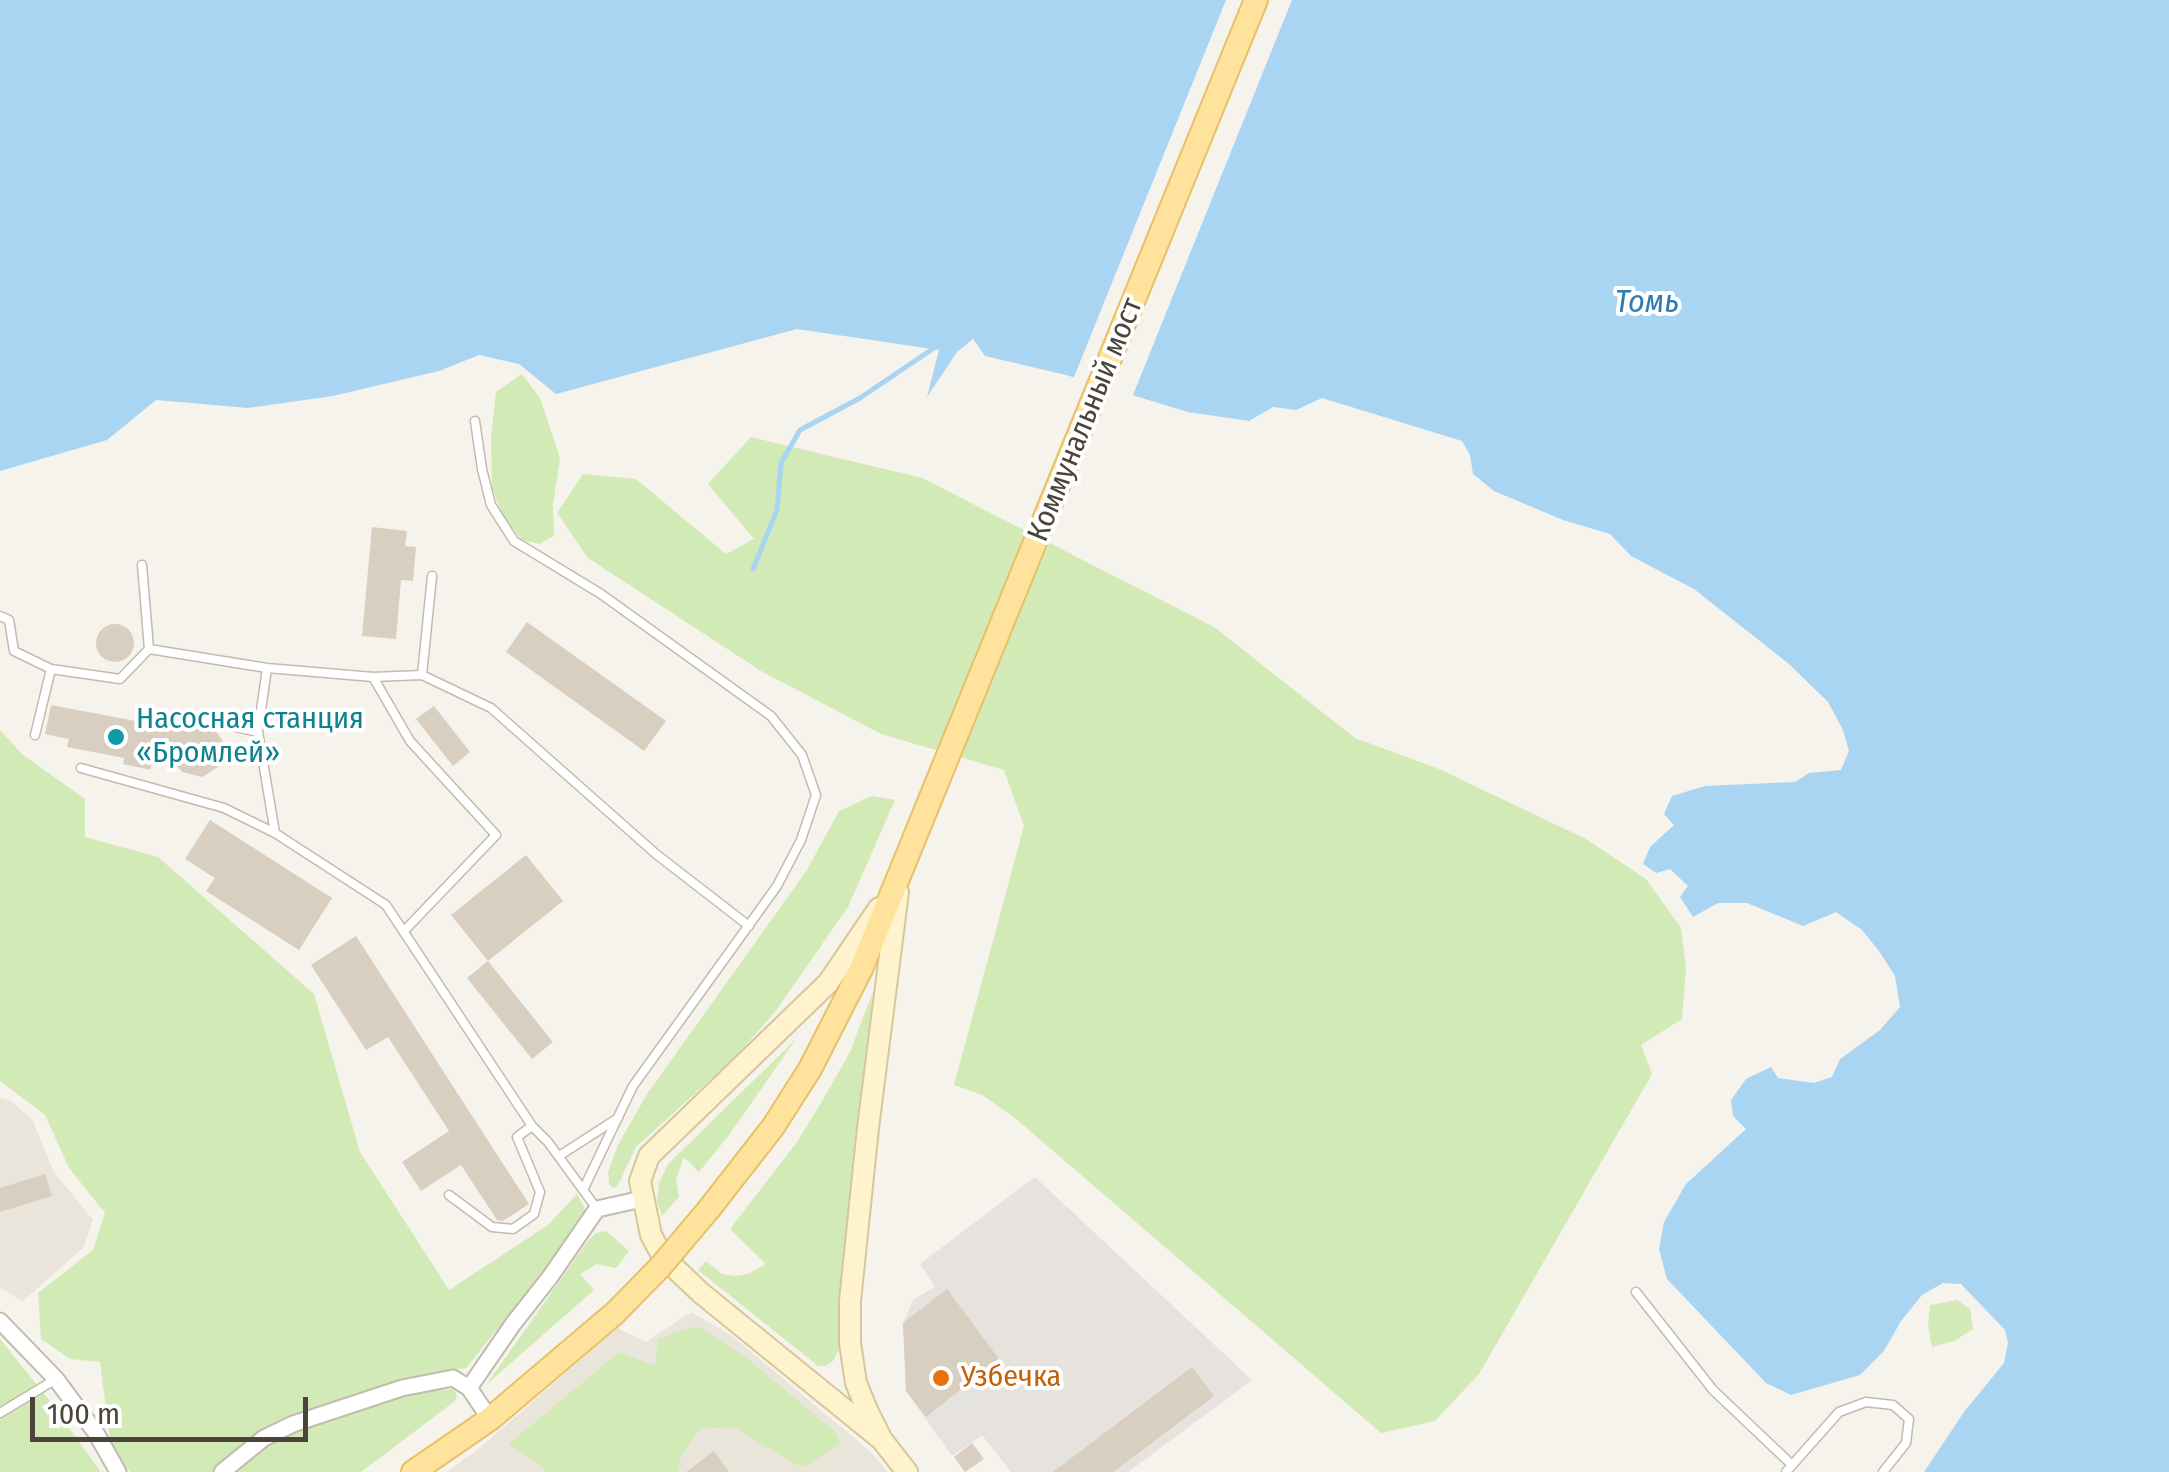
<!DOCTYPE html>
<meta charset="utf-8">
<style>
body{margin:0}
#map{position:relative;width:2169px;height:1472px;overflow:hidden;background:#f6f3ec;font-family:"Fira Sans Condensed",sans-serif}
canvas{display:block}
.scale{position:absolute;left:30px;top:1397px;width:278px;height:45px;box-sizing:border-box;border:5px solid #4b4439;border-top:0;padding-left:12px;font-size:30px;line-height:35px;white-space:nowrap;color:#4b4439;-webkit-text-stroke:8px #fff;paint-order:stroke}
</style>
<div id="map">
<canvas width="2169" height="1472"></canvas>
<div class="scale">100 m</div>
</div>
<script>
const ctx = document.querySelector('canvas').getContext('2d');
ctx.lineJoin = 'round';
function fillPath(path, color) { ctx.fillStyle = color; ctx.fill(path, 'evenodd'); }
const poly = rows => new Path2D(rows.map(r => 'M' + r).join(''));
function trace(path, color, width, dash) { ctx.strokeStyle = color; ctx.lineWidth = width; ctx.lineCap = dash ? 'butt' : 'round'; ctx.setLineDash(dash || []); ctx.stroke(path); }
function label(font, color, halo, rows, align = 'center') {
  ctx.font = font + ' "Fira Sans Condensed",sans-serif'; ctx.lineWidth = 8; ctx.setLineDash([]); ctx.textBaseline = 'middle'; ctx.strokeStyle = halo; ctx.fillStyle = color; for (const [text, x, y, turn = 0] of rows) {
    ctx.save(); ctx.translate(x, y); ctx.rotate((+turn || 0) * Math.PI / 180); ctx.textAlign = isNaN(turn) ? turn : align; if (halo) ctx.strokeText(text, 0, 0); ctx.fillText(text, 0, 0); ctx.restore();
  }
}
fillPath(poly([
 [0,1098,9,1100,32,1119,54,1172,93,1220,83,1248,23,1301,0,1288],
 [691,1312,731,1335,872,1453,887,1472,447,1472,481,1447,617,1328,646,1342]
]), '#eae5da');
fillPath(poly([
 [1035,1177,1252,1380,1128,1472,1011,1472,982,1435,952,1456,906,1391,903,1323,913,1300,935,1287,920,1264]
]), '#e6e2dd');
fillPath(poly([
 [522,374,540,398,560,458,553,504,554,536,540,544,522,540,503,517,492,488,491,437,496,392],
 [751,437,922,478,1214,627,1355,738,1439,769,1586,839,1646,879,1681,928,1686,968,1682,1019,1641,1045,1652,1074,1479,1374,1435,1421,1381,1433,1015,1118,982,1095,954,1085,1024,826,1004,770,881,734,761,671,588,558,557,513,583,474,636,479,726,554,754,539,708,484],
 [0,730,23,755,85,799,85,837,158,857,314,994,360,1152,449,1290,548,1225,577,1194,587,1213,529,1290,466,1368,443,1371,424,1392,453,1389,457,1395,455,1401,361,1472,130,1472,111,1447,100,1362,70,1359,41,1339,38,1293,93,1250,105,1213,69,1168,45,1115,0,1081],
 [872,796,895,800,848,907,775,1012,735,1057,636,1147,617,1187,613,1188,609,1184,608,1172,618,1145,647,1094,807,870,839,811],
 [873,992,844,1245,839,1349,833,1361,826,1366,818,1366,698,1270,706,1261,722,1274,734,1276,748,1274,766,1264,730,1229,797,1142,824,1098,850,1052],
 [796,1039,729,1135,699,1172,684,1157,676,1179,679,1197,662,1216,657,1201,659,1183,668,1164],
 [606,1231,629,1251,616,1268,597,1264,580,1274,594,1290,486,1385,588,1241,596,1233],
 [1957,1300,1970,1309,1973,1329,1954,1341,1932,1347,1928,1326,1930,1305],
 [697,1326,743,1355,835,1432,840,1443,807,1466,797,1465,733,1427,699,1429,681,1457,678,1472,544,1472,545,1468,509,1444,619,1352,655,1366,658,1339],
 [0,1339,46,1396,101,1472,0,1472]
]), '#d2eab5');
fillPath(poly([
 [971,1384,982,1398,936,1430,926,1417]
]), '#e5e3e0');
fillPath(poly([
 [0,0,2169,0,2169,1472,1924,1472,1964,1412,2004,1363,2008,1343,2005,1330,1961,1284,1943,1283,1922,1295,1901,1321,1884,1351,1860,1375,1791,1395,1766,1383,1667,1279,1659,1249,1664,1222,1686,1184,1746,1129,1733,1116,1731,1100,1746,1079,1771,1067,1778,1078,1814,1083,1832,1077,1840,1059,1880,1030,1900,1007,1895,976,1879,951,1862,930,1836,912,1803,926,1747,903,1718,903,1693,917,1680,897,1688,886,1670,869,1656,873,1643,864,1650,847,1674,825,1664,814,1672,796,1705,786,1795,782,1809,773,1841,770,1849,751,1843,730,1828,702,1789,664,1694,589,1631,556,1610,534,1563,520,1494,491,1473,474,1470,455,1462,441,1322,398,1296,410,1273,407,1249,421,1188,412,1066,375,985,356,973,339,957,352,927,397,939,350,797,329,556,394,519,364,479,355,439,371,333,396,248,408,156,400,107,440,0,471]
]), '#a9d4f2');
fillPath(poly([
 [1226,0,1292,0,1131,400,1072,382]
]), '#f6f3ec');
trace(poly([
 [753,569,777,510,781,463,800,430,860,398,934,348]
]), '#a9d4f2', 5);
fillPath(poly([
 [372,527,407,531,405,546,416,547,413,581,401,580,396,639,362,636],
 [527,622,666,721,644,751,506,652],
 '96 643a19 19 0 1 1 38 0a19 19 0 1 1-38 0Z',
 [51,705,183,730,192,724,215,730,224,743,221,765,202,777,182,772,179,768,152,763,150,770,123,764,124,758,67,747,69,739,45,734],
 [434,706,470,752,453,766,416,719],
 [210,820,332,898,299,950,206,891,215,878,185,859],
 [526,855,563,901,488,961,451,915],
 [356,936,529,1204,503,1221,497,1220,461,1165,421,1191,402,1162,449,1131,388,1037,366,1050,311,965],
 [488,961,553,1042,532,1059,467,978],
 [45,1174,52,1196,0,1212,0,1188],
 [947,1289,999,1359,926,1417,906,1391,903,1323],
 [1192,1367,1214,1396,1113,1472,1053,1472],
 [972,1443,984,1459,965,1472,954,1457],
 [714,1451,729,1472,686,1472]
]), '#d8cfc1');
const lane = poly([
 [475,421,482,469,491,505,514,541,601,594,771,716,802,755,816,795,801,840,777,886,633,1086,583,1190],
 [142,565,149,649],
 [0,616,9,620,14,651,51,669,120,679,149,649,267,668,373,677,422,675,491,708,656,854,749,926],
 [267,668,258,732,275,833],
 [422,675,432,576],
 [373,677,410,741,496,835,405,930],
 [199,719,258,732],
 [35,735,51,669],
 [81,768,224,808,275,833,386,905,532,1126,548,1142,597,1209],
 [559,1156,618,1118],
 [449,1195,492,1227,513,1229,534,1214,540,1192,517,1137,532,1126],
 [1636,1292,1713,1390,1791,1464],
 [0,1413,56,1379],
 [1786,1472,1839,1412,1866,1402,1893,1405,1909,1419,1906,1443,1883,1472]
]);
const street = poly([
 [0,1321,56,1379,96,1433,118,1472],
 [490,1419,469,1388,513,1324,550,1277,597,1209,642,1199],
 [222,1472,264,1438,293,1424,402,1388,453,1378,469,1388]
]);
const secondary = poly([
 [898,892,868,1128,850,1301,850,1343,856,1383,868,1412,882,1440,907,1472],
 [879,908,828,983,649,1156,640,1181,651,1235,663,1257,701,1293,882,1440]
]);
const primary = poly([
 [709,1209,773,1127,810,1069,861,969,1256,0],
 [413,1472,490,1419,615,1313]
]);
trace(lane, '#c2bbae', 11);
trace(street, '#c2bbae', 19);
trace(secondary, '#d6c79b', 24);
trace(primary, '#e6c16a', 26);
trace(lane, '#fff', 8);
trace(street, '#fff', 15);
trace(secondary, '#fff3cd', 20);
trace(primary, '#ffe39c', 22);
const primaryBridge = poly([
 [615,1313,661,1266,709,1209]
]);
trace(primaryBridge, '#e6c16a', 26, []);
trace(primaryBridge, '#ffe39c', 22);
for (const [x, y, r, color] of [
 [116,737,10,"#0f9aa8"],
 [941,1378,10,"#e8710a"]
]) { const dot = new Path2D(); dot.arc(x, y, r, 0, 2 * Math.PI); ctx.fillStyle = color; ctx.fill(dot); trace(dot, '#fff', 4); }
label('30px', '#4b4439', '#fff', [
 ["Коммунальный мост",1086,420,-68]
]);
label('30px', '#0d838f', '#fff', [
 ["Насосная станция",136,720],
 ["«Бромлей»",136,754]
], 'left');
label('30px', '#c56008', '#fff', [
 ["Узбечка",961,1378]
], 'left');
label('italic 32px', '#2e7ab2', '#fff', [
 ["Томь",1647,303]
]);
</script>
